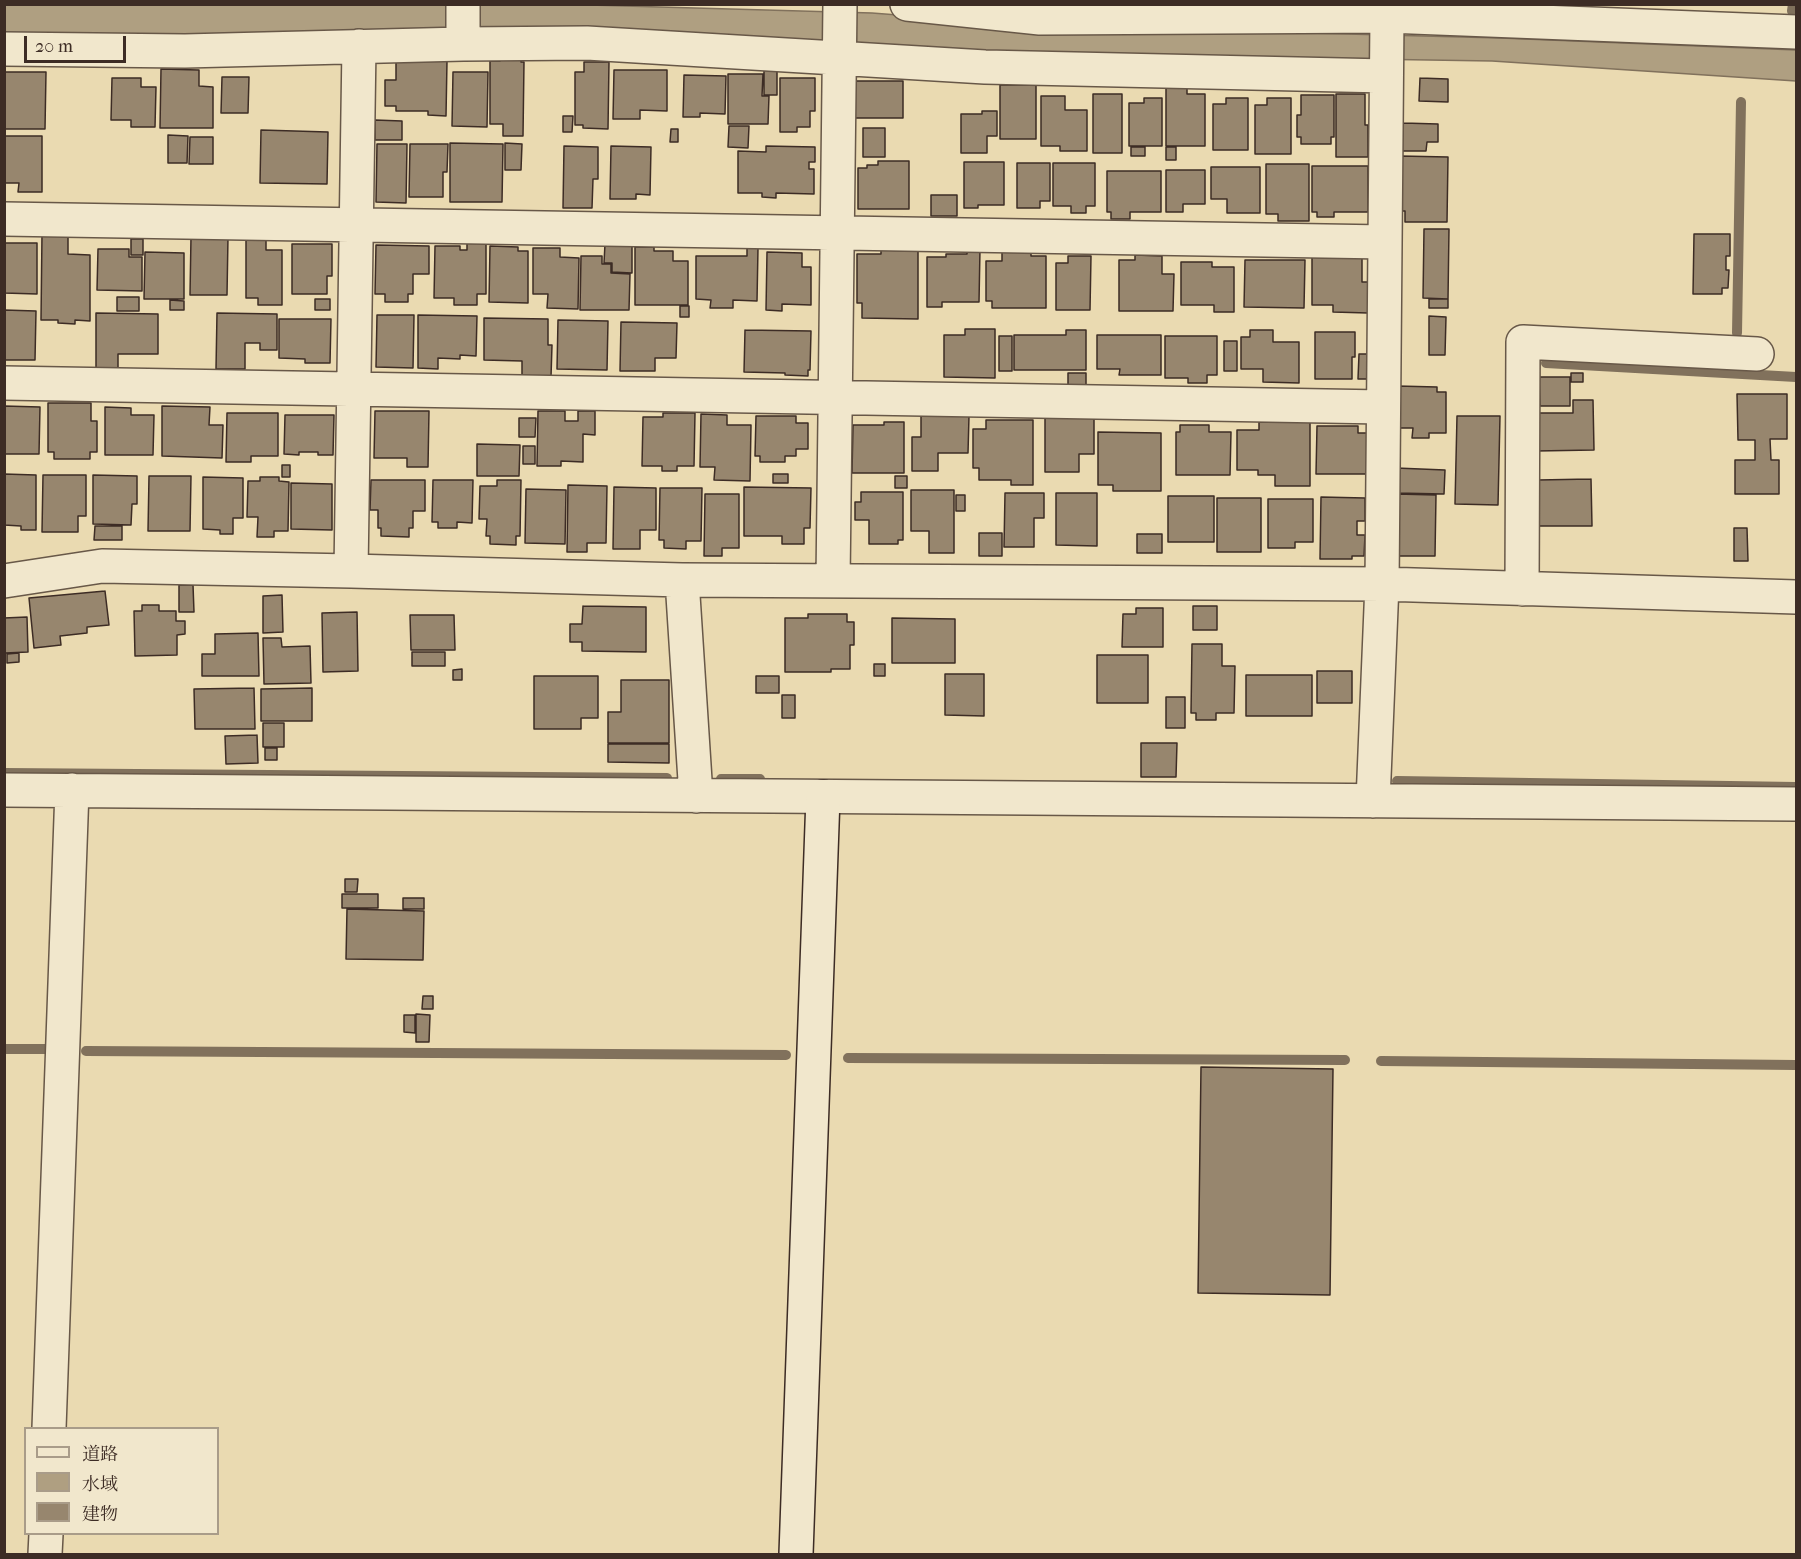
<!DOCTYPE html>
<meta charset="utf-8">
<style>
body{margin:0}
#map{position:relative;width:1801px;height:1559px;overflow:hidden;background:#eadab1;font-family:"IM FELL French Canon","Noto Serif JP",serif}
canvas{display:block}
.frame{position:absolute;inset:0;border:6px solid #3d2c25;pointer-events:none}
.legend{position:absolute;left:24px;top:1427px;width:195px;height:108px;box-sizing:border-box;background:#f1e7cc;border:2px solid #a99c89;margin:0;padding:8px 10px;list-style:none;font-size:18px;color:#3d2c25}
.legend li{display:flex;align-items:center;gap:12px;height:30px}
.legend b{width:30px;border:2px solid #a99c89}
.scale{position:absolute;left:24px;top:36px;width:102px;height:27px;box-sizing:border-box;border:3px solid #3d2c25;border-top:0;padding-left:8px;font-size:18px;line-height:21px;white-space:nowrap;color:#3d2c25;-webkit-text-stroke:4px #f1e7cc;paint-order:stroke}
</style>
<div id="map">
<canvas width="1801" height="1559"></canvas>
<div class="frame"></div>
<ul class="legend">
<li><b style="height:8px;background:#f1e7cc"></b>道路</li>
<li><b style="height:16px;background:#af9f81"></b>水域</li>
<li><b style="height:16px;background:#97866e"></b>建物</li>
</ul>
<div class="scale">20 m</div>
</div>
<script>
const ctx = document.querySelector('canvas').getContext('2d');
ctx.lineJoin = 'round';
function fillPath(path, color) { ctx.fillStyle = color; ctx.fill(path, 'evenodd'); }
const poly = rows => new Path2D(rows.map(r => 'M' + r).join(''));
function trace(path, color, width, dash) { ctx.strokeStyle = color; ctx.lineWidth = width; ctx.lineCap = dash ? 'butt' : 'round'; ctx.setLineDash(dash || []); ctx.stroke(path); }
const water = poly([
 [5,5,589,5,872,13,1040,26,1500,38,1796,50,1796,81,1492,61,985,53,861,43,5,37,5,5]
]);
fillPath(water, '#af9f81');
trace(water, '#81715c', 1.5);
trace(poly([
 [1792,11,1793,4],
 [1737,333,1741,102],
 [1546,363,1796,377],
 [4,773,667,778],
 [721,779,760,779],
 [1397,781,1796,787],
 [4,1049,48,1049],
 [86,1051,786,1055],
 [848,1058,1345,1060],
 [1381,1061,1796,1065]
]), '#81715c', 10);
const building = poly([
 [500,55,521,56,521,62,524,62,523,136,503,136,503,124,490,124,490,61,500,61,500,55],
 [396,60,447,61,446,116,428,115,428,111,396,111,396,106,385,106,385,80,396,80,396,60],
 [584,62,609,62,608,129,583,128,583,125,575,125,575,72,584,72,584,62],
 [161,69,199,70,199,86,213,87,213,128,160,128,161,69],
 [614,70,667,70,667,111,640,110,640,119,613,119,614,70],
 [764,70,777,70,777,95,764,95,764,70],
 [5,72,46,72,45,129,4,129,5,72],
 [453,72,488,72,487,127,452,126,453,72],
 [728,74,763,74,762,96,769,96,768,124,728,124,728,74],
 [684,75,726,76,725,114,700,113,700,117,683,117,684,75],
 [222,77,249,77,248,113,221,113,222,77],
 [112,78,141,78,141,87,156,87,155,127,131,127,131,120,111,120,112,78],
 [780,78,815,78,815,111,810,111,810,127,797,127,797,132,780,132,780,78],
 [1420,78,1448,79,1448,102,1419,101,1420,78],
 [855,81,903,81,903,118,855,118,855,81],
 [1000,85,1036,85,1036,139,1000,139,1000,85],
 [1166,88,1187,88,1187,94,1205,94,1205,146,1166,146,1166,88],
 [1093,94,1122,94,1122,153,1093,153,1093,94],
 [1336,94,1365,94,1365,125,1368,125,1368,157,1336,157,1336,94],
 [1301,95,1334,95,1334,137,1331,137,1331,144,1301,144,1301,137,1297,137,1297,115,1301,115,1301,95],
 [1041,96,1065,96,1065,110,1087,110,1087,151,1060,151,1060,146,1041,146,1041,96],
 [1144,98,1162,98,1162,146,1129,146,1129,103,1144,103,1144,98],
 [1226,98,1248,98,1248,150,1213,150,1213,104,1226,104,1226,98],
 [1267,98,1291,98,1291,154,1255,154,1255,105,1267,105,1267,98],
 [982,111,997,111,997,136,987,136,987,153,961,153,961,114,982,114,982,111],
 [563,116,573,116,572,132,563,132,563,116],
 [375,120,402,121,402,140,375,140,375,120],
 [1403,123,1438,124,1438,142,1427,142,1426,151,1402,151,1403,123],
 [729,126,749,126,748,148,728,147,729,126],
 [863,128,885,128,885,157,863,157,863,128],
 [671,129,678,129,678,142,670,142,671,129],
 [261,130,328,132,327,184,260,183,261,130],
 [168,135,188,136,187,163,168,163,168,135],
 [4,136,42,136,42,192,18,192,19,183,4,183,4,136],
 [190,137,213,137,213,164,189,164,190,137],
 [450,143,503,144,502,202,450,202,450,143],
 [505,143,522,144,521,170,505,170,505,143],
 [377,144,407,144,406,203,376,202,377,144],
 [410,144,448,144,447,172,443,172,443,197,409,197,410,144],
 [564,146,598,147,598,179,593,179,592,208,563,208,564,146],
 [611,146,651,147,650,195,636,194,636,199,610,199,611,146],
 [766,146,815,147,815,162,809,162,809,169,814,169,814,194,776,193,776,198,762,197,762,193,738,193,738,151,766,152,766,146],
 [1131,147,1145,147,1145,156,1131,156,1131,147],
 [1166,147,1176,147,1176,160,1166,160,1166,147],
 [1400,156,1448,157,1447,222,1405,222,1405,211,1399,211,1400,156],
 [878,161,909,161,909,209,858,209,858,168,867,168,867,165,878,165,878,161],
 [964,162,1004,162,1004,205,978,205,978,208,964,208,964,162],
 [1017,163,1050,163,1050,201,1040,201,1040,208,1017,208,1017,163],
 [1053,163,1095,163,1095,206,1086,206,1086,213,1071,213,1071,206,1053,206,1053,163],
 [1266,164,1309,164,1309,221,1278,221,1278,214,1266,214,1266,164],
 [1312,166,1368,166,1368,212,1334,212,1334,217,1317,217,1317,212,1312,212,1312,166],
 [1211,167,1260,167,1260,213,1227,213,1227,199,1211,199,1211,167],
 [1166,170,1205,170,1205,204,1183,204,1183,212,1166,212,1166,170],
 [1107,171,1161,171,1161,212,1130,212,1130,219,1111,219,1111,212,1107,212,1107,171],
 [931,195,957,195,957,216,931,216,931,195],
 [1424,229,1449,229,1448,299,1423,298,1424,229],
 [42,234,68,234,68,254,90,255,90,321,75,320,75,324,58,323,58,320,41,320,42,234],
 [1694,234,1730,234,1730,256,1726,256,1726,270,1729,270,1728,288,1722,288,1722,294,1693,294,1694,234],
 [191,237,228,237,227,295,190,295,191,237],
 [131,239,143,239,143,255,131,255,131,239],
 [246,240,266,240,266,250,282,250,282,305,258,305,258,298,246,298,246,240],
 [4,243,37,243,37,294,4,293,4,243],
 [467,243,486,243,486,294,477,294,477,305,454,305,454,298,434,298,435,246,460,246,460,250,467,250,467,243],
 [292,244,332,244,332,276,327,276,327,294,292,294,292,244],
 [605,244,632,244,632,273,612,272,612,263,604,263,605,244],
 [376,245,429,246,429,274,413,274,413,294,408,294,408,302,385,302,385,294,375,294,376,245],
 [490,246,518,247,518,251,528,251,528,303,489,302,490,246],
 [635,247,654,247,654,251,673,251,673,261,688,261,688,305,635,305,635,247],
 [533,248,560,248,560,257,579,258,578,309,547,308,548,294,533,294,533,248],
 [747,248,758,248,757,301,733,300,733,308,710,308,711,300,696,299,696,256,747,256,747,248],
 [98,249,129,249,129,257,142,257,142,291,97,290,98,249],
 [967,249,980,249,979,302,942,302,942,307,927,307,927,257,946,257,946,254,967,254,967,249],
 [881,250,918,251,918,319,862,318,862,303,857,303,857,254,881,254,881,250],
 [1002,250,1031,250,1031,256,1046,256,1046,308,992,308,992,301,986,301,986,261,1002,261,1002,250],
 [145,252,184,253,184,299,144,299,145,252],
 [767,252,802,253,802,267,811,267,811,305,782,304,782,311,766,310,767,252],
 [1135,255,1162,256,1162,274,1174,274,1173,311,1119,311,1119,260,1135,260,1135,255],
 [1312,255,1362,257,1362,282,1368,282,1368,313,1333,312,1333,305,1312,305,1312,255],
 [581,256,602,256,602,264,611,264,611,273,630,274,629,310,580,310,581,256],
 [1068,256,1091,256,1090,310,1056,310,1056,263,1068,263,1068,256],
 [1245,260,1305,260,1304,308,1244,307,1245,260],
 [1181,262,1212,262,1212,267,1234,267,1234,312,1214,312,1214,305,1181,305,1181,262],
 [117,297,139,297,139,311,117,311,117,297],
 [315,299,330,299,330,310,315,310,315,299],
 [1429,299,1448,299,1448,308,1429,308,1429,299],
 [170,300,184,301,184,310,170,310,170,300],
 [680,306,689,306,689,317,680,317,680,306],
 [4,310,36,311,35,360,4,360,4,310],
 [96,313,158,314,158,354,118,354,118,371,96,371,96,313],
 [217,313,277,314,277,350,260,350,260,343,245,343,245,369,216,369,217,313],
 [377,315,414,315,413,368,376,367,377,315],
 [418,315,477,316,476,356,460,355,460,359,438,358,438,369,418,368,418,315],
 [1429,316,1446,317,1445,355,1429,355,1429,316],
 [484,318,548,319,548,345,552,345,551,377,522,377,522,361,484,360,484,318],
 [279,319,331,319,330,363,305,363,305,359,279,358,279,319],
 [558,320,608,321,607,370,557,369,558,320],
 [621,322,677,323,676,358,655,358,655,371,620,371,621,322],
 [965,329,995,329,995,378,944,377,944,335,965,335,965,329],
 [745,330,811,331,810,370,808,370,808,376,785,375,785,373,744,372,745,330],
 [1066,330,1086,330,1086,370,1014,370,1014,335,1066,335,1066,330],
 [1250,330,1273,330,1273,342,1299,342,1299,383,1263,382,1263,369,1241,369,1241,337,1250,337,1250,330],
 [1315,332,1355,332,1355,357,1352,357,1352,379,1315,379,1315,332],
 [1097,335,1161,335,1161,375,1119,375,1120,369,1097,369,1097,335],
 [999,336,1012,336,1012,371,999,371,999,336],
 [1165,336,1217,336,1217,375,1207,375,1207,383,1188,383,1188,378,1165,378,1165,336],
 [1224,341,1237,341,1237,371,1224,371,1224,341],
 [1359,354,1368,354,1368,379,1358,379,1359,354],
 [1068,373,1086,373,1086,387,1068,387,1068,373],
 [1571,373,1583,373,1583,382,1571,382,1571,373],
 [1539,377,1570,377,1570,406,1540,406,1539,377],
 [1397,386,1437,387,1437,392,1446,392,1446,433,1429,433,1429,438,1412,438,1413,428,1396,428,1397,386],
 [1737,394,1787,394,1787,439,1770,439,1771,460,1779,460,1779,494,1735,494,1735,460,1755,460,1755,440,1738,440,1737,394],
 [1573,400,1593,400,1594,450,1536,451,1536,413,1573,413,1573,400],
 [48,403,91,403,91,421,97,421,97,452,90,452,90,459,54,459,54,452,48,452,48,403],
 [4,406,40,407,39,454,4,454,4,406],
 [162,406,210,407,209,425,223,425,222,458,162,456,162,406],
 [105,407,131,408,131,415,154,415,153,455,105,455,105,407],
 [375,411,429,411,428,467,407,467,407,458,374,458,375,411],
 [538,411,565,411,565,421,578,421,578,411,595,411,595,435,583,434,583,462,561,461,561,466,537,466,538,411],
 [227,413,278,413,278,456,251,456,251,462,226,462,227,413],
 [663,413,695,413,694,466,677,466,677,471,662,471,662,466,642,466,643,417,663,417,663,413],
 [701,414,727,415,727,425,751,425,750,481,714,480,715,467,700,467,701,414],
 [285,415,334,415,333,455,318,455,318,452,299,452,299,455,284,454,285,415],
 [921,415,969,416,968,453,938,453,938,471,912,471,912,437,921,437,921,415],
 [756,416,796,416,796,423,808,423,808,449,796,449,796,456,785,456,785,462,760,462,760,456,755,456,756,416],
 [1457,416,1500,416,1498,505,1455,504,1457,416],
 [1045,417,1094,417,1094,454,1079,454,1079,472,1045,472,1045,417],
 [519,418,536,418,535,437,519,437,519,418],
 [986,420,1033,420,1033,485,1011,485,1011,480,979,480,979,468,973,468,973,429,986,429,986,420],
 [884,422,904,422,904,473,852,473,853,425,884,425,884,422],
 [1259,422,1310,422,1310,486,1275,486,1275,475,1258,475,1258,470,1237,470,1237,430,1259,430,1259,422],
 [1180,425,1209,425,1209,432,1231,432,1230,475,1176,475,1176,432,1180,432,1180,425],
 [1317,426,1358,426,1358,433,1367,433,1367,474,1316,474,1317,426],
 [1098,432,1161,433,1161,491,1113,491,1113,485,1098,485,1098,432],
 [477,444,520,445,519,476,477,476,477,444],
 [523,446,535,446,535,464,523,464,523,446],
 [282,465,290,465,290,477,282,477,282,465],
 [1396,468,1445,470,1444,494,1396,493,1396,468],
 [4,474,36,475,36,530,21,530,21,526,4,525,4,474],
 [773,474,788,474,788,483,773,483,773,474],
 [43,475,86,475,86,516,78,516,78,532,42,532,43,475],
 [93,475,137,476,137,504,132,504,131,525,93,524,93,475],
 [149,476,191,476,190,531,148,531,149,476],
 [895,476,907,476,907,488,895,488,895,476],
 [203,477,243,478,243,518,233,518,233,534,220,534,220,530,203,529,203,477],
 [260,477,279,477,279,481,289,482,288,531,274,531,274,537,257,537,258,517,247,517,248,481,260,481,260,477],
 [1591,479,1592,526,1538,526,1538,480,1591,479],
 [371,480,425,480,425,511,413,511,413,528,409,528,409,537,381,536,381,528,378,528,378,510,370,510,371,480],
 [433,480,473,480,472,523,457,522,457,528,438,528,438,522,432,522,433,480],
 [497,480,521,480,520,536,516,536,516,545,490,544,490,536,486,536,487,519,479,519,480,486,497,486,497,480],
 [291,483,332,484,332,530,291,529,291,483],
 [568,485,607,486,606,543,587,543,587,552,567,552,568,485],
 [614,487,656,488,656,530,640,530,640,549,613,549,614,487],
 [744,487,811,488,810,528,804,528,804,544,782,544,782,536,744,536,744,487],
 [660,488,702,488,701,541,686,541,686,549,664,548,664,540,659,540,660,488],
 [526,489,566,490,565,544,525,543,526,489],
 [911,490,954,490,954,553,929,553,929,531,911,531,911,490],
 [861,492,903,492,903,540,898,540,898,544,869,544,869,520,855,520,855,502,861,502,861,492],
 [1005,493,1044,493,1044,518,1034,518,1034,547,1004,547,1005,493],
 [1056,493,1097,493,1097,546,1056,545,1056,493],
 [705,494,739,494,739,548,722,548,722,556,704,556,705,494],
 [1396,494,1436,495,1435,556,1395,556,1396,494],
 [956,495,965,495,965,511,956,511,956,495],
 [1168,496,1214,496,1214,542,1168,542,1168,496],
 [1321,497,1365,498,1365,521,1357,521,1357,535,1365,535,1364,556,1352,556,1352,559,1320,559,1321,497],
 [1217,498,1261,498,1261,552,1217,552,1217,498],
 [1268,499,1313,499,1313,542,1295,542,1295,548,1268,548,1268,499],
 [95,526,122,526,122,540,94,540,95,526],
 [1734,528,1747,528,1748,561,1734,561,1734,528],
 [979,533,1002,533,1002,556,979,556,979,533],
 [1137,534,1162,534,1162,553,1137,553,1137,534],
 [179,585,193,585,194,612,179,612,179,585],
 [105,591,109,625,87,627,87,633,60,636,61,645,34,648,29,598,105,591],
 [282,595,283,632,263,633,263,596,282,595],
 [142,605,159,605,159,611,176,611,176,621,185,621,185,634,177,635,177,655,135,656,134,611,142,611,142,605],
 [583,606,646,607,646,652,582,651,582,642,570,642,570,624,582,624,583,606],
 [1193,606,1217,606,1217,630,1193,630,1193,606],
 [1136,608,1163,608,1163,647,1122,647,1123,614,1136,614,1136,608],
 [357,612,358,671,323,672,322,613,357,612],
 [808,614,847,614,847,622,854,622,854,645,850,645,850,669,831,669,831,672,785,672,785,618,808,618,808,614],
 [410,615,454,615,455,650,411,650,410,615],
 [27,617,28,652,5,653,4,618,27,617],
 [892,618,955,619,955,663,892,663,892,618],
 [258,633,259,676,202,676,202,654,215,654,215,634,258,633],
 [263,638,281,638,282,647,310,646,311,683,264,684,263,638],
 [1192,644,1222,644,1222,666,1235,666,1234,713,1216,713,1216,720,1196,720,1196,713,1191,713,1192,644],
 [412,652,445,652,445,666,412,666,412,652],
 [19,653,19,662,7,663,7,654,19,653],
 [1097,655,1148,655,1148,703,1097,703,1097,655],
 [874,664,885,664,885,676,874,676,874,664],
 [462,669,462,680,453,680,453,670,462,669],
 [1317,671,1352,671,1352,703,1317,703,1317,671],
 [945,674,984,674,984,716,945,715,945,674],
 [1246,675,1312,675,1312,716,1246,716,1246,675],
 [534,676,598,676,598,718,581,718,581,729,534,729,534,676],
 [756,676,779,676,779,693,756,693,756,676],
 [621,680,669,680,669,743,608,743,608,712,621,712,621,680],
 [254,688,255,729,195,729,194,689,254,688],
 [312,688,312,721,261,721,261,689,312,688],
 [782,695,795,695,795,718,782,718,782,695],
 [1166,697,1185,697,1185,728,1166,728,1166,697],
 [263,723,284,723,284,747,263,747,263,723],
 [257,735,258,763,226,764,225,736,257,735],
 [1141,743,1177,743,1176,777,1141,777,1141,743],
 [608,744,669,744,669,763,608,762,608,744],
 [265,748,277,748,277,760,265,760,265,748],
 [345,879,358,879,357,892,345,892,345,879],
 [342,894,378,894,378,908,342,908,342,894],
 [403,898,424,898,424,909,403,909,403,898],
 [347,909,424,911,423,960,346,959,347,909],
 [423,996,433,996,433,1009,422,1009,423,996],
 [416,1014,430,1015,429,1042,416,1042,416,1014],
 [404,1015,415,1015,415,1033,404,1032,404,1015],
 [1201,1067,1333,1069,1330,1295,1198,1293,1201,1067]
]);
fillPath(building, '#97866e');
trace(building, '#3d2c25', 1.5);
const street = poly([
 [463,4,463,44],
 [907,4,1040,18,1387,16,1796,32],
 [4,49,185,51,463,44,587,43,985,67,1386,76],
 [4,219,1385,242],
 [4,383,1383,407],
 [351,571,359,46],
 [682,580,696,796],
 [4,581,102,566,351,571,682,580,1382,584,1796,597],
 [833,581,840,4],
 [1522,589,1523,342,1757,354],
 [4,790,1796,804],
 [1373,801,1382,584,1387,16],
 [49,1428,72,790],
 [45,1554,46,1534]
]);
const secondary = poly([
 [796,1554,823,797]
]);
trace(street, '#685848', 36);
trace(secondary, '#3d2c25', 36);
trace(street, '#f1e7cc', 33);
trace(secondary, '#f1e7cc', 33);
</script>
